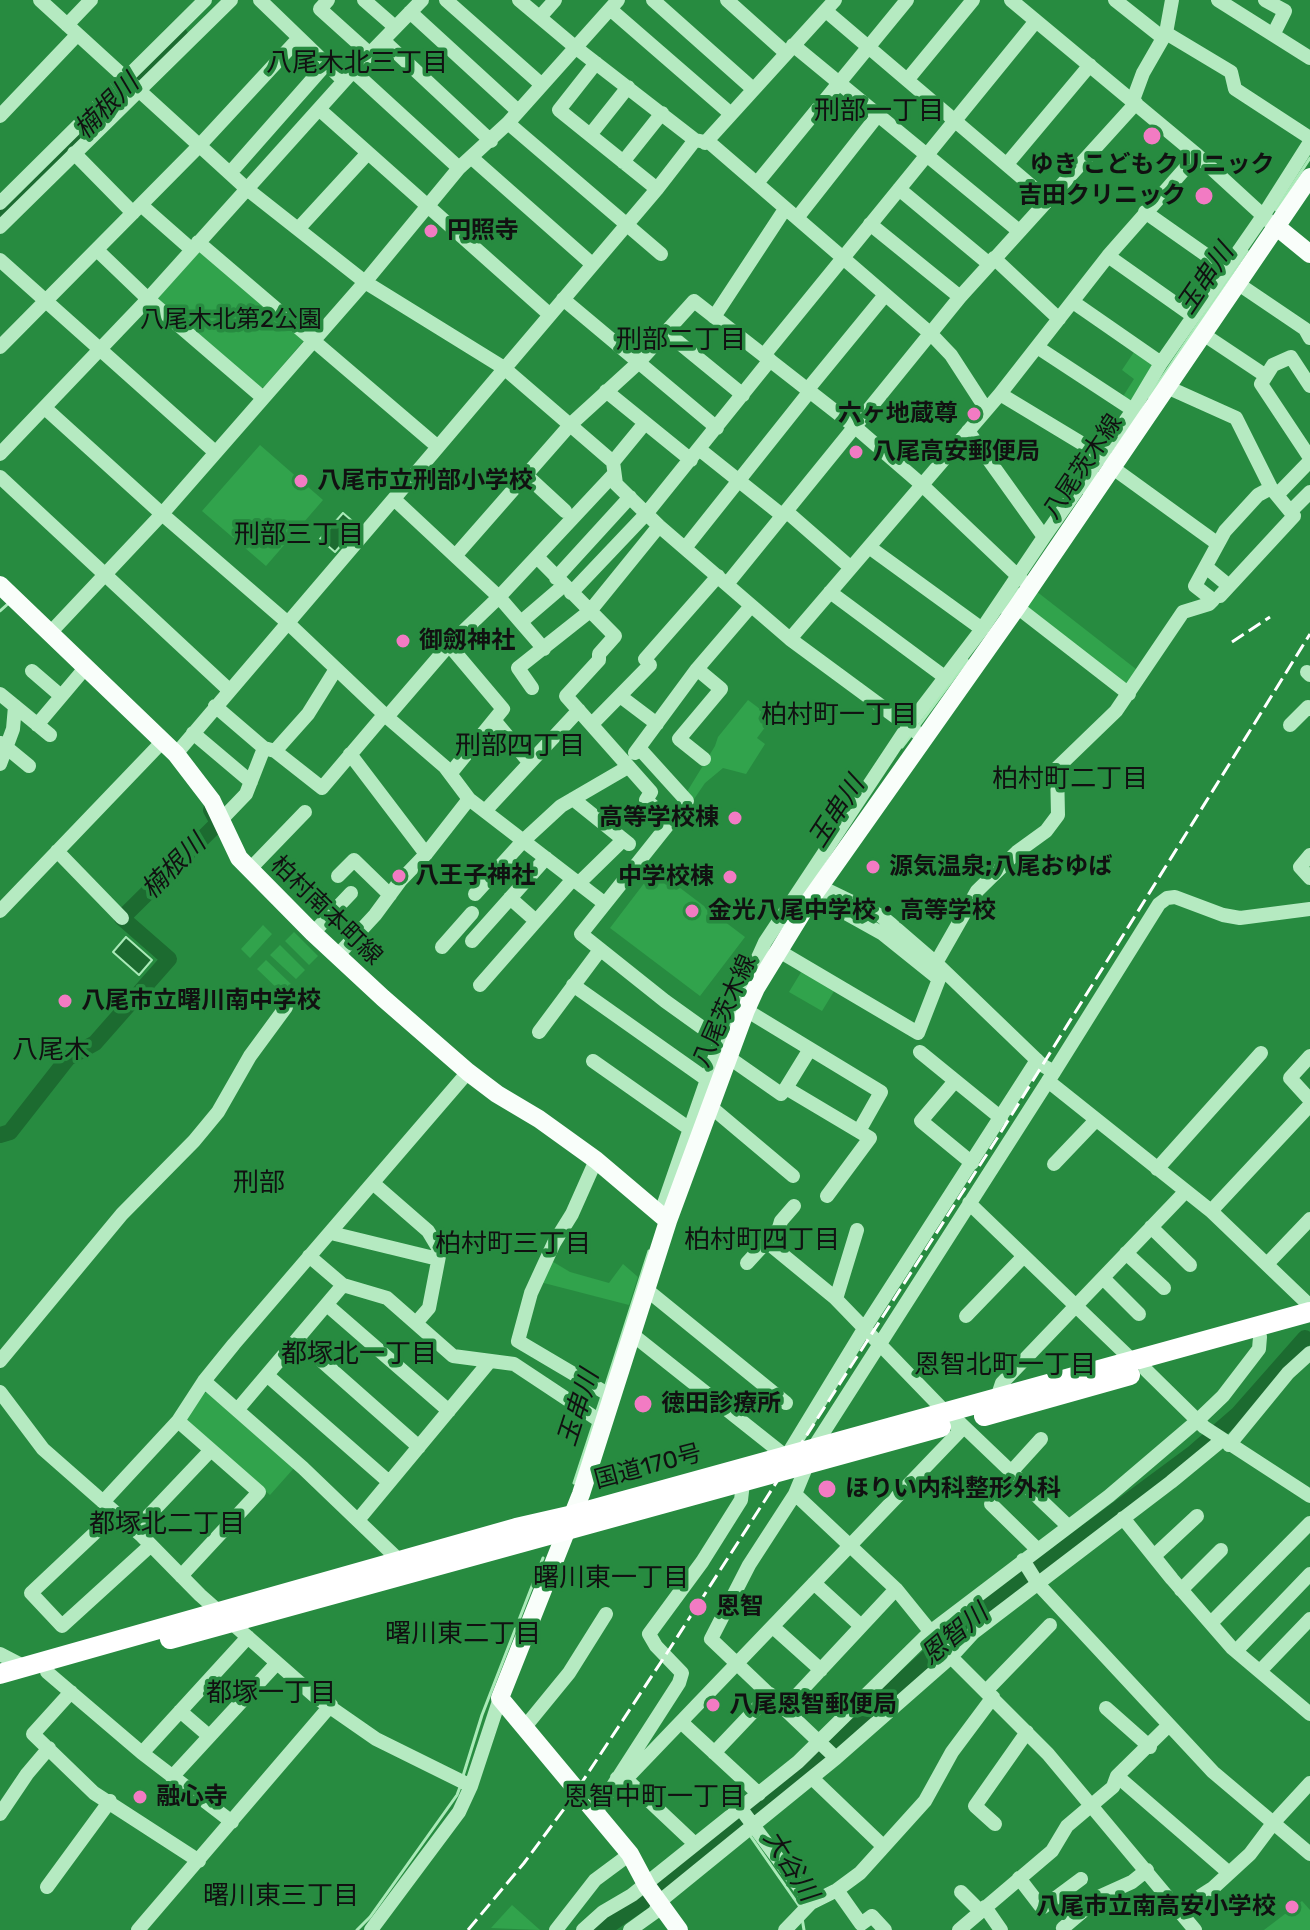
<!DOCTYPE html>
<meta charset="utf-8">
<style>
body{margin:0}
canvas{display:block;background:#278b40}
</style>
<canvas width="1310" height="1930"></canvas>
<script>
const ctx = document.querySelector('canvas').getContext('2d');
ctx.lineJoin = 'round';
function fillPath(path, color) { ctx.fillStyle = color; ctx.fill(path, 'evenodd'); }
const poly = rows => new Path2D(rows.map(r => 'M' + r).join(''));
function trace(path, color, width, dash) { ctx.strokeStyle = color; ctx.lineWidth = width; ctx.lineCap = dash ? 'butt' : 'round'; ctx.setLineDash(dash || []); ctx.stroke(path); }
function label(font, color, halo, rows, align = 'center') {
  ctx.font = font + ' Rubik,"Noto Sans JP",sans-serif'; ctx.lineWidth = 7; ctx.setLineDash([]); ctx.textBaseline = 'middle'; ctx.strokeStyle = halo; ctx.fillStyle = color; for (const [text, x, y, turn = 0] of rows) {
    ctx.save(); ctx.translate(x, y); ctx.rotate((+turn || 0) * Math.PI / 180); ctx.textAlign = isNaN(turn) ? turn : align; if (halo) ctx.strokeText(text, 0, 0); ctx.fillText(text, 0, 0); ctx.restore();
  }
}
fillPath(poly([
 [197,250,306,338,264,387,260,388,157,301,157,296],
 [1136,349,1154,361,1132,401,1122,398,1134,379,1122,370],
 [260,445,323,500,266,566,202,511],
 [1036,591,1141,673,1125,687,1027,606],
 [748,700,772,718,757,738,765,744,746,774,723,768,705,783,692,802,685,795,715,746,718,737],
 [655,869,745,937,700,996,610,928],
 [263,925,272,934,250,958,241,949],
 [294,932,318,956,309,965,285,941],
 [280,945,305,970,296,979,270,955],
 [266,960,291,984,282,993,257,969],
 [803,969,836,988,822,1011,789,992],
 [550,1260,570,1272,609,1283,623,1264,638,1277,629,1305,540,1282],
 [209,1392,294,1468,270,1495,185,1424,200,1394],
 [1302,1901,1310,1910,1310,1930,1264,1930],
 [512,1905,540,1930,491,1928]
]), '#31a34c');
const water = poly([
 [343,513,358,526,335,552,320,539,343,513],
 [126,937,152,960,139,975,113,952,126,937]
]);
fillPath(water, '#1c6b30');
trace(water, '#aaeab8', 2);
trace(poly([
 [1276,210,1310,158],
 [1149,397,1247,251],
 [1084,493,1097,473],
 [0,611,9,603],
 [1002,612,1019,589],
 [917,728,967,660],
 [902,747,912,734],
 [605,1388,649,1251],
 [597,1411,602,1396],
 [574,1483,594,1422],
 [463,1776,482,1715,543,1558],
 [749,1834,800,1907],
 [802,1918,804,1930],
 [357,1930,370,1917,457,1795,460,1787]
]), '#aaeab8', 3);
trace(poly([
 [0,215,180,35],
 [0,1135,10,1132,68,1058,95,1043,169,959,122,918,218,823,211,810],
 [602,1930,643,1902,741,1823,804,1770,972,1617,1192,1454,1238,1414,1305,1338]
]), '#1c6b30', 16);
trace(poly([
 [40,0,247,189,365,282,504,368,613,462,616,484,659,526,790,639,923,737],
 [260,0,344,81],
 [328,0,320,9,370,54],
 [364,0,395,27],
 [446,0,542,85],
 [519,0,575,47,695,140,710,143,931,334,951,355,986,409],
 [653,0,753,89],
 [727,0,786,53],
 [1011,0,1197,155,1270,222],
 [1115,0,1163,38],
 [1218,0,1310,58],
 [1265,0,1285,11,1274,33],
 [610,9,731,114],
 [826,11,1048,200],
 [410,12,518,111],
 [540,17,555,0],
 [67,25,91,0],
 [1166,33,1231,72,1235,89,1310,138],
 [383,40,491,141],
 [793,45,1019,231],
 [596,63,559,110,657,189],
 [353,71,459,168],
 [908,79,973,0],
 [1133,100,1143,73,1166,33,1172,0],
 [320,110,549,314],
 [0,116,77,35],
 [508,123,661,254],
 [590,135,628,87],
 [705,143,835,0],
 [74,153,133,213],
 [472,158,592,264],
 [623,162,662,113],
 [1007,164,1090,65],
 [230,173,326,64],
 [757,183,907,0],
 [899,189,988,263],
 [0,203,205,0],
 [141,205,191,249],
 [1145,212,1226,269],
 [797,218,878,115],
 [870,224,960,297],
 [0,227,231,0],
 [298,229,367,154],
 [198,242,438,447],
 [97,250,148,299,262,397],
 [1108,256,1193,316],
 [994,258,1059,319],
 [0,260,215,452],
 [1237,283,1305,329,1310,338],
 [563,299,717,428],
 [1073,302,1161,363],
 [714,317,785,209],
 [666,332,743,395],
 [1203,334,1266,376],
 [0,347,199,146,299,38],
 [1037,347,1133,410],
 [764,355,1036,21],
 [1310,386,1291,357,1273,365,1261,384,1310,458],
 [1167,387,1236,418,1271,488,1294,516,1220,596],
 [808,389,885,295],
 [606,391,691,460],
 [1000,394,1106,458],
 [45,408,162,514,288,623,387,717,445,767,469,799,604,903],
 [699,449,783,516],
 [0,454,148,299,353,71,422,0],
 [613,462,645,423],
 [1113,468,1218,544],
 [526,475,565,511],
 [0,477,229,690],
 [1277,495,1310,461],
 [394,499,499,597,544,649],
 [786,511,850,567],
 [1291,511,1310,492],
 [1044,537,1133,410,1161,363,1263,216,1310,142],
 [869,547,982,629],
 [685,548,810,391],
 [456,555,570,425,638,363,694,301,854,426,921,484,1022,580],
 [537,557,615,636,599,654,599,660,566,696,651,792,646,800,670,821],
 [1206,567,1229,586],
 [556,578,630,497],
 [727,584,960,297,1136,103],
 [830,592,946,678],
 [571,593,646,514,770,360],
 [1017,607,1129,694],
 [521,622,563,586],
 [50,633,162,514,365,282,459,168,508,123,618,0],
 [790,639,1000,394,1108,256,1197,155],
 [449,645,503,709,450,774],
 [645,659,718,576],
 [697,669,721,689,679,739,704,759],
 [32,671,61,696],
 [1307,672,1310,675],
 [532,688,518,668,590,611,659,526],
 [0,694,50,735],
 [620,696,657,724],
 [215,706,264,748,275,751,322,788,384,715],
 [387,717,449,645,499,597,614,474],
 [494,720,529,762],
 [592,724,650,665],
 [37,725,86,667],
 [1290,725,1308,707,1310,709],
 [193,733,251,782],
 [1,743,29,766],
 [639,748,687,801,581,934,665,1001,725,1044],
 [275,751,308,714,336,669],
 [635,753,697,669,751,606],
 [176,754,438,447,657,189,695,140],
 [350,754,426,854],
 [0,764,13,729,15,706],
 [573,799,629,844],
 [485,811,579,710],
 [221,820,246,794,264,748],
 [57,851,122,918],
 [1310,855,1300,867,1310,878],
 [249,870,305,812],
 [338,876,354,860,390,895],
 [579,883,623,840],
 [819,886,881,916,892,925,936,963,1042,1065,1054,1072,1048,1081,1211,1211,1310,1306],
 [475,894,523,841,561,806,628,767],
 [510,898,536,921],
 [0,911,163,741],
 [313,933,351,893],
 [472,941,546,858],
 [442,947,472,913],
 [779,951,918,1033,939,979,883,934,813,895],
 [337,956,375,915,400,881,426,854,469,799],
 [936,963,977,891,1017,852,1046,831,1058,815,1057,768,1116,711,1183,612,1209,604,1213,600,1195,586,1225,531,1258,495,1271,488],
 [480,985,573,879],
 [573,985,706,1079],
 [746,1010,881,1092,859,1131],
 [539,1032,600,950],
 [920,1052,1001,1118],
 [1310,1056,1290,1078,1310,1100],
 [728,1057,781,1094,786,1088,870,1138,827,1196],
 [593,1061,694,1132],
 [1054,1072,1159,904,1167,898,1175,897,1223,915,1240,918,1310,909],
 [955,1081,921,1121,972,1163],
 [786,1088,810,1049],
 [711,1107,793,1176],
 [596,1160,572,1214,554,1243,531,1293,518,1341,611,1396],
 [1054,1164,1096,1120],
 [1157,1169,1261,1053],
 [374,1184,428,1231,440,1251,429,1308,416,1323],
 [969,1203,1133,1361],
 [1211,1211,1310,1105],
 [660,1215,720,1042,765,942,908,726,982,629,1044,537,968,431],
 [1151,1227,1190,1265],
 [331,1233,438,1259],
 [1126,1253,1164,1288],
 [309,1256,343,1285,387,1298,453,1356,514,1364,603,1423],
 [747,1263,779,1228,781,1221,794,1206],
 [1267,1264,1310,1219],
 [1103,1278,1139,1314],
 [647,1290,786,1403],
 [836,1299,857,1230],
 [327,1305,449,1411],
 [966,1316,1024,1256],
 [633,1335,784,1455],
 [298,1340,419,1447],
 [0,1361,122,1214,194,1141,218,1112,250,1056,286,1007],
 [1146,1370,1204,1427,1310,1496],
 [268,1376,389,1482],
 [204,1381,303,1468,401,1562],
 [0,1392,43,1449,142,1536,200,1595,317,1698,376,1739,471,1786],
 [997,1398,1002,1383,1185,1192],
 [238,1409,343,1285],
 [178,1421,259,1492,181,1576],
 [959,1422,1068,1526],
 [1229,1445,1288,1373,1310,1353],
 [814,1447,1048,1081],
 [788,1454,864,1329,1037,1060],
 [807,1465,795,1494,749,1565,711,1639,836,1758],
 [1011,1472,1041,1439],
 [795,1494,896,1589,951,1657,1048,1754,1195,1930],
 [103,1502,178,1421,204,1381,234,1344,468,1072],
 [991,1504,1037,1549],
 [116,1513,31,1593,62,1626,151,1545],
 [1123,1518,1172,1579,1232,1648,1310,1714],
 [358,1520,490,1361],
 [135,1530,211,1450],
 [1154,1556,1197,1516],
 [1023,1560,1038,1584,1213,1772,1310,1854],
 [814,1583,861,1626],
 [1181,1590,1221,1550],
 [1211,1623,1310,1523],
 [773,1627,821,1670],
 [1236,1651,1310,1574],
 [0,1654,25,1667],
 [1260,1671,1310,1619],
 [47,1672,142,1753],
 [986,1691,1050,1625],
 [71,1692,33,1734,94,1793,199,1861],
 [785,1708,896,1589],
 [1106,1708,1150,1747],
 [180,1711,209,1736],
 [681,1722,759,1794],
 [524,1728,569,1673,606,1614],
 [714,1753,770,1694],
 [1117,1776,1228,1872],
 [172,1777,277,1663],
 [617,1778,626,1779,959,1432,956,1423,834,1297,767,1242],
 [812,1778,883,1846],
 [626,1779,695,1844],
 [741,1809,811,1903],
 [596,1812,679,1683,682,1673,656,1646,649,1634,702,1562,741,1500,744,1475],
 [0,1814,27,1774,49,1748],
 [232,1822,142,1753,248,1637],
 [995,1824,975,1806,1027,1732],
 [1019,1878,1042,1908,1081,1879],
 [47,1887,110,1801],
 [837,1890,861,1924,872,1916,885,1930],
 [961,1892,980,1911],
 [985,1907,1001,1930],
 [1180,1909,1213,1888,1250,1854,1274,1822,1310,1783],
 [138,1930,331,1705],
 [371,1930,459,1812,471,1786,500,1698],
 [556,1930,595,1880,630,1854],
 [583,1930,603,1912,632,1895,798,1762,930,1632,1109,1496,1197,1421,1223,1396,1259,1349,1260,1337],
 [630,1930,655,1912,659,1902,836,1758,951,1657,973,1633,1171,1482,1222,1440],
 [785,1930,811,1903,837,1890,860,1873,925,1801,952,1752,993,1697],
 [959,1930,1052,1851,1067,1826,1113,1787,1117,1776,1169,1725],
 [1064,1930,1063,1928,1101,1896,1132,1882,1147,1870]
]), '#b5eac1', 14);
trace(poly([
 [1277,227,1310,254],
 [0,585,176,754,212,801,239,858,313,933,383,998,468,1072,497,1094,539,1119,596,1160,668,1221],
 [679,1930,647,1886,630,1854,500,1698,581,1494,668,1221,746,1010,756,988,810,900,1017,607,1310,177]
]), '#f9fefa', 18);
trace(poly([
 [984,1416,1130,1375],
 [170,1639,941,1427],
 [0,1674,516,1528,573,1515,1310,1312]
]), '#fff', 20);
trace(poly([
 [1232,642,1270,617],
 [468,1930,524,1863,567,1805,667,1653,996,1140,1310,634]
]), '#fff', 3, [14, 6]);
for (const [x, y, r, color] of [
 [1152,136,10,"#f27bc3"],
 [1204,196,10,"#f27bc3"],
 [431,231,8,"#f27bc3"],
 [974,414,8,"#f27bc3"],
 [856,452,8,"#f27bc3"],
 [301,481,8,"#f27bc3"],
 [403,641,8,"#f27bc3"],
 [735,818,8,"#f27bc3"],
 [873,867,8,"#f27bc3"],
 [399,876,8,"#f27bc3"],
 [730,877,8,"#f27bc3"],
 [692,911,8,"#f27bc3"],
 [65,1001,8,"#f27bc3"],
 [643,1404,10,"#f27bc3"],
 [827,1489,10,"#f27bc3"],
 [698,1607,10,"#f27bc3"],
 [713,1705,8,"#f27bc3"],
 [140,1797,8,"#f27bc3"],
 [1292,1907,8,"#f27bc3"]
]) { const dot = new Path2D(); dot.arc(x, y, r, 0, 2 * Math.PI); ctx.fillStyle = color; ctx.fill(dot); trace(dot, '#278b40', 3); }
label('bold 24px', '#111', '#278b40', [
 ["ゆき こどもクリニック",1152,165,"center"],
 ["吉田クリニック",1186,196,"right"],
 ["円照寺",447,231],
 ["六ヶ地蔵尊",958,414,"right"],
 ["八尾高安郵便局",872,452],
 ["八尾市立刑部小学校",317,481],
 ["御劔神社",419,641],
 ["高等学校棟",719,818,"right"],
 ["源気温泉;八尾おゆば",889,867],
 ["八王子神社",415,876],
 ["中学校棟",714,877,"right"],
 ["金光八尾中学校・高等学校",708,911],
 ["八尾市立曙川南中学校",81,1001],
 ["徳田診療所",661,1404],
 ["ほりい内科整形外科",845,1489],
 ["恩智",716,1607],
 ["八尾恩智郵便局",729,1705],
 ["融心寺",156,1797],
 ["八尾市立南高安小学校",1276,1907,"right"]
], 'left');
label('24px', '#111', '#278b40', [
 ["八尾木北第2公園",231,320]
]);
label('24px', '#111', '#278b40', [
 ["八尾茨木線",1083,467,-56],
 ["柏村南本町線",326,911,44],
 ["八尾茨木線",725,1011,-66],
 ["国道170号",648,1467,-15]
]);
label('26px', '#111', '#278b40', [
 ["八尾木北三丁目",357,63],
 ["刑部一丁目",879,111],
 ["刑部二丁目",681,340],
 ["刑部三丁目",299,535],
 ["柏村町一丁目",839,715],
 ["刑部四丁目",520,746],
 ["柏村町二丁目",1070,779],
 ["八尾木",51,1050],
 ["刑部",259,1183],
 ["柏村町四丁目",762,1240],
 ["柏村町三丁目",513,1244],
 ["都塚北一丁目",359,1354],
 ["恩智北町一丁目",1005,1365],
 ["都塚北二丁目",167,1524],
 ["曙川東一丁目",611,1578],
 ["曙川東二丁目",463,1634],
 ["都塚一丁目",271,1693],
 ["恩智中町一丁目",654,1797],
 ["曙川東三丁目",281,1896]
]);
label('italic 26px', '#111', '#278b40', [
 ["楠根川",107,107,-45],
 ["玉串川",1206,279,-56],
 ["玉串川",837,812,-57],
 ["楠根川",174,867,-45],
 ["玉串川",579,1408,-72],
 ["恩智川",955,1635,-40],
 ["大谷川",790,1866,58]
]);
</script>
